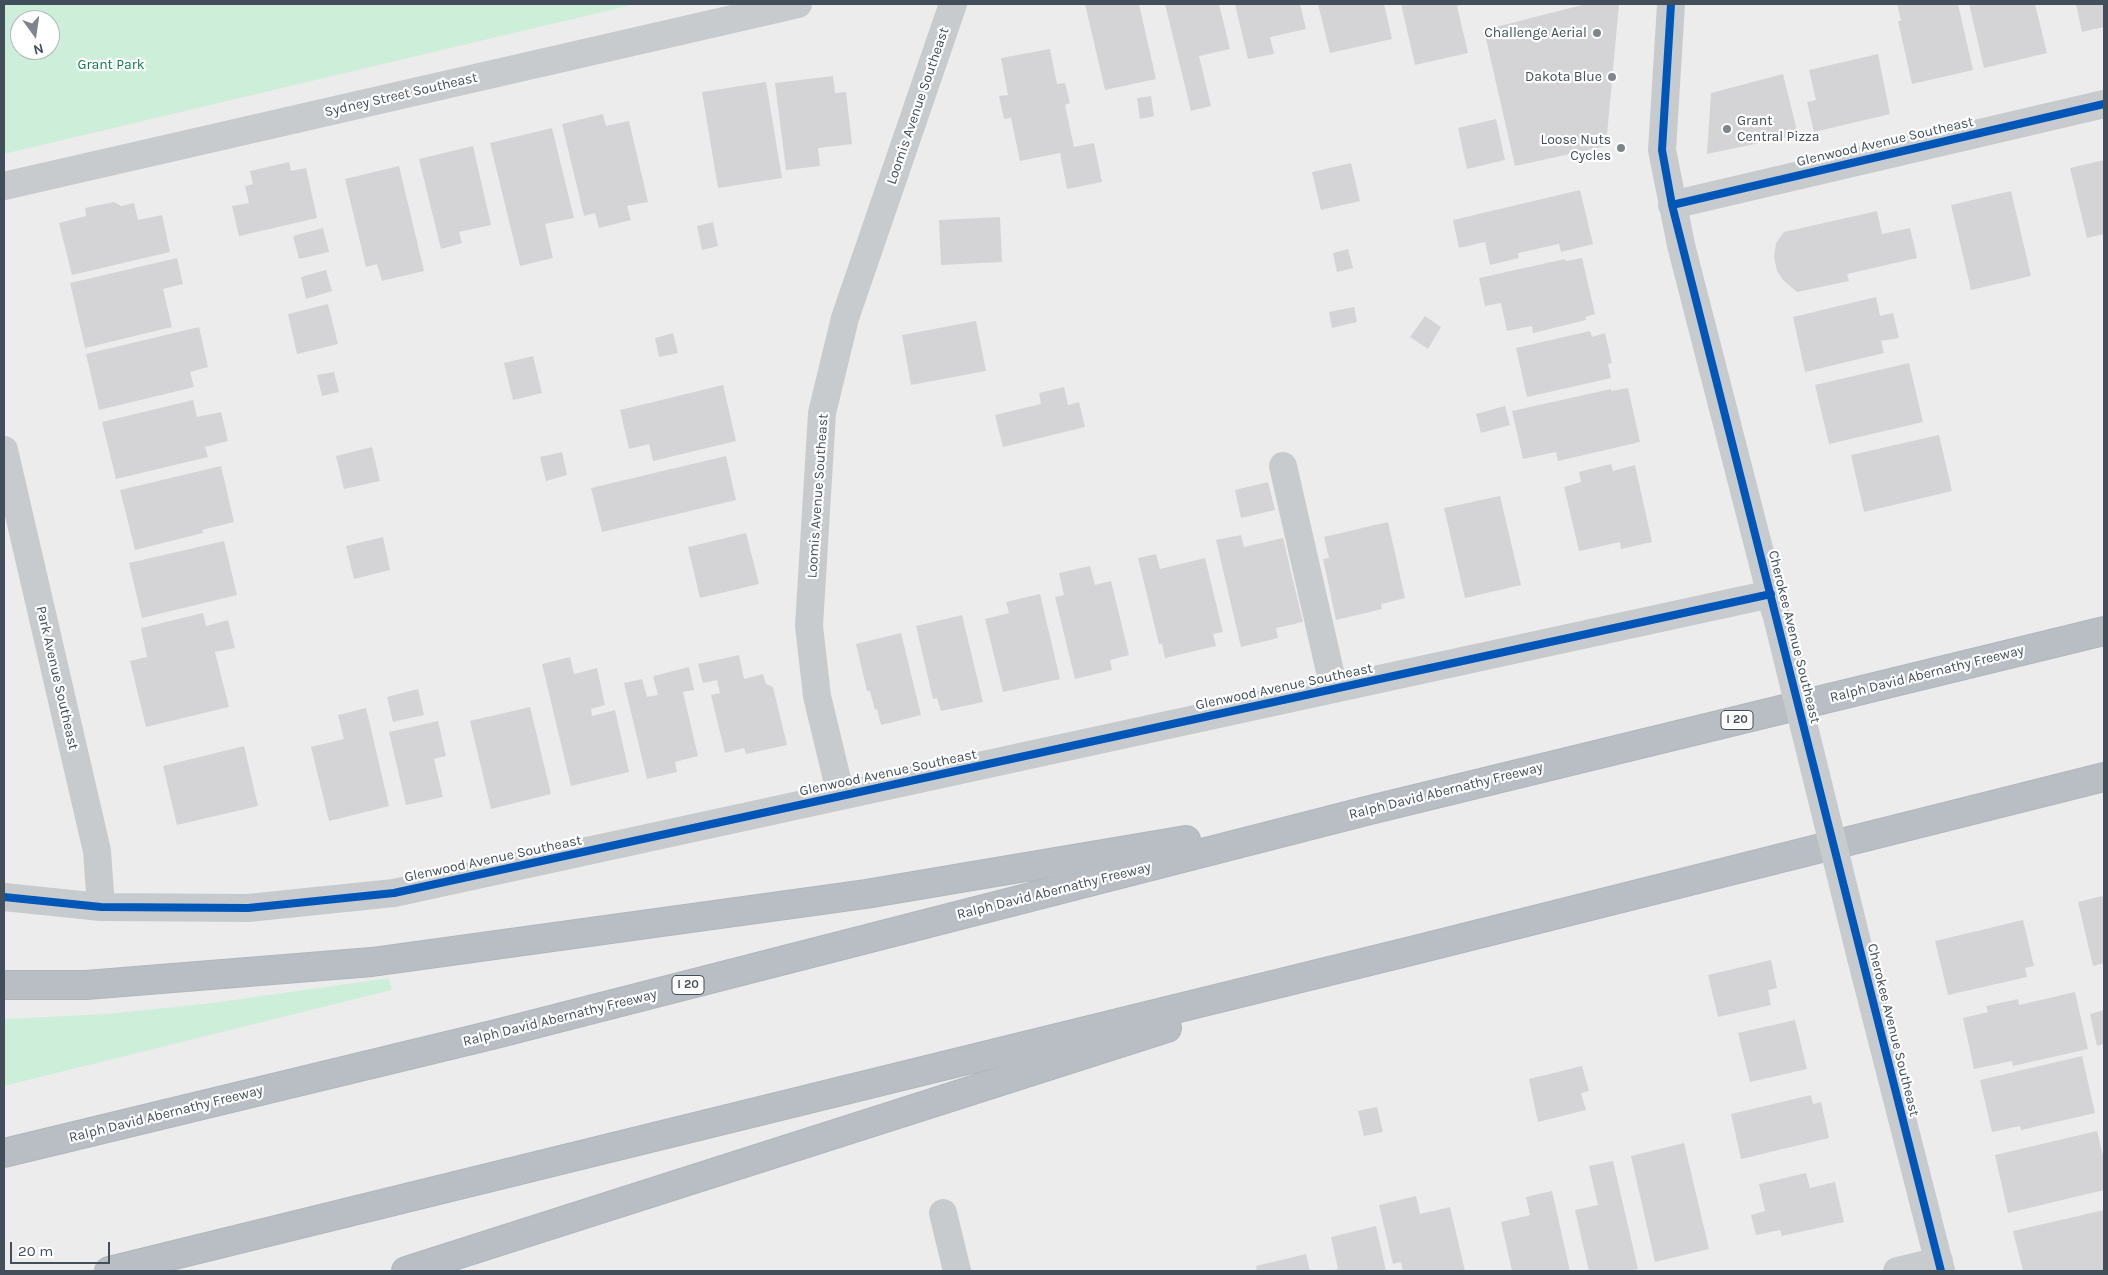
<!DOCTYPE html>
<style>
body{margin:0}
#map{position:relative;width:2108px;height:1275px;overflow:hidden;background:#edecec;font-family:Karla,sans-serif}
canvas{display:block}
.frame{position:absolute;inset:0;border:5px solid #424f5a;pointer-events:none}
.north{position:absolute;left:10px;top:10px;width:50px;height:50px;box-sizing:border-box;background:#fff;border:1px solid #b3b9bd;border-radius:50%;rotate:166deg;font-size:14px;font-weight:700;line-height:20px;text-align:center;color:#424f5a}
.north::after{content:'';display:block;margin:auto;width:18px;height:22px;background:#7e868d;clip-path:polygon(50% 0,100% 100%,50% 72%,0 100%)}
.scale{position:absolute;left:10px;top:1242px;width:100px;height:22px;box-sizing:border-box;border:2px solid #424f5a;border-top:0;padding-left:6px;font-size:15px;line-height:18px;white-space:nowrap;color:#424f5a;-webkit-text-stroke:4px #fff;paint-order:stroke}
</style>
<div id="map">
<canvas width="2108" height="1275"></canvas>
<div class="frame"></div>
<div class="north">N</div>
<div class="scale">20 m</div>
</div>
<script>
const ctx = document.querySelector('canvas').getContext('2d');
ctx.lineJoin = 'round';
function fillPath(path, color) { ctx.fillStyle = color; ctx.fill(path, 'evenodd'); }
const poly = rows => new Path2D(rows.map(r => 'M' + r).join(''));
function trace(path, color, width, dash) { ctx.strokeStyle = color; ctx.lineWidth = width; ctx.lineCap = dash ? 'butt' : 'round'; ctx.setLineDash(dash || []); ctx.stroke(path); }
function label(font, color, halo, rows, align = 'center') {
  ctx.font = font + ' Karla,sans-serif'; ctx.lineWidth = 4.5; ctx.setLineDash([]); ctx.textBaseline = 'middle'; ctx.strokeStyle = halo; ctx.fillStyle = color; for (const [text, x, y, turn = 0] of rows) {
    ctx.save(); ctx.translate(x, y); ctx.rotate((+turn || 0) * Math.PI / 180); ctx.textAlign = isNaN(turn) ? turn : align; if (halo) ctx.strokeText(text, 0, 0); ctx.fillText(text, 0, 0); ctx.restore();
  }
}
fillPath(poly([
 [4,4,636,4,4,154],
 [20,20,50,20,50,50,20,50],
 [389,978,392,990,4,1086,4,1019,107,1014,212,1003]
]), '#cdefda');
fillPath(poly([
 [1085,4,1139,4,1156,79,1105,90],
 [1165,4,1219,4,1230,49,1199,56,1211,106,1191,111],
 [1235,4,1300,4,1306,29,1270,37,1274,54,1248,59],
 [1318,4,1384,4,1392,39,1330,53],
 [1401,4,1464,4,1457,6,1468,53,1415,65],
 [1586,4,1619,4,1606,146,1515,166,1484,30],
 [1897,4,1958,4,1973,70,1912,84,1898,21,1901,21],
 [1969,4,2035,4,2047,53,1984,68],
 [2076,4,2104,4,2104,27,2082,32],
 [1050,49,1057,84,1065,83,1070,103,1065,105,1074,147,1094,143,1102,182,1067,189,1060,153,1020,161,1011,118,1004,119,999,96,1008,95,1001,58],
 [1878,54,1890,114,1814,132,1807,102,1816,100,1809,70],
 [1783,74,1798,135,1707,154,1711,93],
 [833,76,835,93,846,92,852,144,818,148,820,166,786,170,775,83],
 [766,82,782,178,718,188,702,92],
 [1151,96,1154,116,1140,119,1137,98],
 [603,114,606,126,629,121,648,202,627,206,631,220,599,228,595,213,584,216,562,124],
 [1496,119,1505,160,1467,169,1458,128],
 [552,128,574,218,545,224,553,258,520,266,490,143],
 [473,146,491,225,459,232,462,243,441,249,419,159],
 [2104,160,2104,234,2087,238,2070,168],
 [289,162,291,171,306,168,317,218,239,236,232,206,249,203,245,186,253,184,250,171],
 [1351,163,1360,201,1321,210,1312,172],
 [399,166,424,271,382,281,377,264,366,267,345,179],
 [1580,190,1593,244,1561,252,1559,244,1518,253,1519,258,1490,265,1485,242,1459,248,1453,220],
 [2011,191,2031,276,1971,290,1951,205],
 [114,202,121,206,134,203,138,220,162,215,170,252,72,275,59,223,86,216,85,208],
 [1877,211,1882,234,1910,228,1917,258,1847,274,1849,281,1797,292,1783,280,1777,271,1774,257,1776,243,1784,232],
 [1000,217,1002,262,941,265,939,220],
 [713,222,718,246,702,250,697,226],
 [323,228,329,252,299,259,293,236],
 [1348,249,1353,268,1337,272,1333,253],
 [177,258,183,284,163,289,172,327,85,348,70,283],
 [1582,258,1595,314,1585,317,1586,320,1533,333,1532,326,1507,331,1501,303,1485,306,1479,278,1565,259,1566,261],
 [326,270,332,291,306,299,301,277],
 [1876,297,1880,316,1893,313,1899,338,1881,341,1884,353,1805,372,1793,317],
 [328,304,338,344,297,354,288,314],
 [1354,307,1357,322,1332,328,1329,312],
 [1425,316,1441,327,1428,349,1410,337],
 [976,321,986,371,911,385,902,335],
 [199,327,208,367,190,372,194,387,99,410,86,354],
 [1590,331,1592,337,1605,333,1612,363,1608,364,1611,378,1527,397,1516,348],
 [673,333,678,353,659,357,655,338],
 [533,356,542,393,513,400,504,363],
 [1909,363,1923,422,1829,444,1815,385],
 [334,372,339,392,322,396,317,375],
 [723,385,736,441,653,461,649,444,629,449,620,410],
 [1064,387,1068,405,1079,402,1085,427,1003,447,995,415,1041,404,1039,393],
 [1628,388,1640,442,1558,461,1556,452,1523,459,1512,411,1611,389,1611,391],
 [193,400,197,417,221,412,228,441,205,447,208,457,116,479,102,422],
 [1505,406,1510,425,1481,433,1476,414],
 [1939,435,1952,491,1864,512,1851,455],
 [372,447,380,481,344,489,336,456],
 [562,452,567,475,546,481,540,457],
 [726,456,736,500,602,532,591,488],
 [1611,464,1613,471,1635,465,1652,542,1621,549,1620,542,1579,551,1564,487,1581,482,1579,472],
 [221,466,234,522,202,530,203,533,135,550,120,490],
 [1268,482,1275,510,1241,518,1235,490],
 [1500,496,1521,585,1465,598,1444,508],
 [1388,522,1405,598,1381,604,1382,609,1336,620,1323,559,1329,558,1324,537],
 [746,533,759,584,700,598,688,547],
 [1241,535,1244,547,1283,538,1303,622,1276,628,1278,638,1241,647,1216,540],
 [383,537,390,570,354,579,346,546],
 [224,541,237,595,142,618,129,563],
 [1156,554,1160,569,1205,558,1223,632,1213,634,1216,646,1165,658,1162,644,1159,644,1138,558],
 [1090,566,1095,585,1111,581,1129,655,1110,660,1112,670,1075,679,1055,597,1064,595,1059,573],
 [1040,594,1060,679,1003,692,985,619,1009,613,1006,602],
 [203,613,206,626,228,620,235,648,215,652,229,707,146,727,130,661,147,657,141,628],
 [962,615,983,702,941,711,937,698,933,699,916,626],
 [901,633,921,715,881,725,877,709,875,710,870,691,867,691,856,644],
 [739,655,744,679,763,674,766,684,773,687,787,745,746,754,744,748,725,753,711,695,720,693,717,680,703,683,698,664],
 [570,657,574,674,597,668,605,705,591,709,592,716,615,710,629,772,571,786,542,664],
 [689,667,694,690,683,692,698,756,675,762,677,772,647,779,624,683,642,679,647,697,658,695,653,676],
 [418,689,424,715,393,722,387,697],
 [530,707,551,794,491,809,470,721],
 [366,708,389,806,329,821,311,747,344,739,338,715],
 [438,721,446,756,434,759,443,797,406,805,389,732],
 [244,746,258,806,177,825,163,766],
 [2102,896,2104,902,2104,963,2093,966,2078,902],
 [2023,920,2034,966,2025,968,2027,977,1948,995,1935,941],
 [1771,960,1777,988,1768,990,1771,1005,1718,1017,1708,975],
 [2075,992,2088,1049,2013,1066,2012,1061,1974,1069,1963,1018,1988,1012,1986,1006,2018,999,2019,1005],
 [2104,1010,2104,1044,2097,1046,2090,1014],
 [1795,1020,1807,1069,1750,1082,1738,1033],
 [2082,1056,2095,1113,2021,1130,2020,1126,1992,1132,1980,1080],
 [1582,1066,1589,1091,1581,1093,1586,1110,1538,1122,1529,1079],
 [1811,1095,1813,1104,1821,1102,1829,1138,1741,1159,1731,1114],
 [1377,1107,1383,1132,1364,1136,1358,1111],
 [2097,1131,2104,1160,2104,1190,2008,1213,1995,1155],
 [1684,1143,1709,1249,1655,1262,1631,1156],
 [1613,1161,1638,1269,1628,1271,1589,1271,1575,1210,1598,1205,1589,1166],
 [1806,1173,1810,1188,1835,1182,1844,1222,1782,1236,1780,1230,1756,1235,1751,1215,1765,1211,1759,1184],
 [1552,1191,1570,1271,1512,1271,1501,1222,1530,1215,1526,1197],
 [1416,1196,1420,1214,1450,1207,1465,1271,1403,1271,1401,1262,1393,1264,1379,1205],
 [2104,1210,2104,1271,2023,1271,2013,1231],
 [1376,1226,1386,1271,1331,1271,1338,1269,1331,1237],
 [1306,1254,1310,1271,1257,1271,1256,1266]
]), '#d4d4d7');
const highway = poly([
 [4,985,86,985,372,962,866,894,1186,840],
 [4,1153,492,1035,1370,810,2104,631],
 [109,1271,1419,949,2104,777],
 [406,1271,1167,1028]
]);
trace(highway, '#b0b6bd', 30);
trace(poly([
 [1671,4,1662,150,1681,245,1775,611],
 [4,186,798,4],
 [1672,205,2104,104],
 [4,450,97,851,101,907],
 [1283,466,1334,689],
 [841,796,817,696,809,626,822,413,845,318,953,4],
 [4,897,101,907,248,908,394,893,1771,594],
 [1861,958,1941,1271],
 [943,1213,957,1271],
 [1897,1271,1939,1261]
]), '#c8cbcd', 28);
trace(highway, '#b8bec3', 28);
trace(poly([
 [1777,617,1861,958]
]), '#c8cbcd', 28);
trace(poly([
 [1671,4,1662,150,1672,205,1941,1271],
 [1672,205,2104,104],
 [4,897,101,907,248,908,394,893,1771,594]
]), '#0057b8', 8);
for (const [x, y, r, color] of [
 [1597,33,5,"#7e868d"],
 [1612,77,5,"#7e868d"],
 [1727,129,5,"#7e868d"],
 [1621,148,5,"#7e868d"]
]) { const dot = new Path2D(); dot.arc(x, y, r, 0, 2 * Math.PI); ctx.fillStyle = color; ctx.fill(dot); trace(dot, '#fff', 2); }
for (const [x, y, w] of [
 [1737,720,32],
 [688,985,32]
]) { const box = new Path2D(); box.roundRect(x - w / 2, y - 9.5, w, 19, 4); ctx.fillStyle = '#fff'; ctx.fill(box); trace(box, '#424f5a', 1); }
label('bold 12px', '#424f5a', null, [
 ["I 20",1737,720],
 ["I 20",688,985]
]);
label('14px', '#424f5a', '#fff', [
 ["Challenge Aerial",1587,33],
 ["Dakota Blue",1602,77],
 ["Grant",1737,121,"left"],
 ["Central Pizza",1737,137,"left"],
 ["Loose Nuts",1611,140],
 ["Cycles",1611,156]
], 'right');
label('14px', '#0e8048', '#fff', [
 ["Grant Park",111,65]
]);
label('14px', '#424f5a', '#fff', [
 ["Sydney Street Southeast",401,95,-13],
 ["Loomis Avenue Southeast",918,106,-71],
 ["Glenwood Avenue Southeast",1885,142,-13],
 ["Loomis Avenue Southeast",818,496,-86],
 ["Cherokee Avenue Southeast",1794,637,76],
 ["Ralph David Abernathy Freeway",1927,674,-14],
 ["Park Avenue Southeast",57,678,77],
 ["Glenwood Avenue Southeast",1284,687,-12],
 ["Glenwood Avenue Southeast",888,773,-12],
 ["Ralph David Abernathy Freeway",1446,791,-14],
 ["Glenwood Avenue Southeast",493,859,-12],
 ["Ralph David Abernathy Freeway",1054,891,-14],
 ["Ralph David Abernathy Freeway",560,1018,-14],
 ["Cherokee Avenue Southeast",1893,1030,76],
 ["Ralph David Abernathy Freeway",166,1114,-14]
]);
</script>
